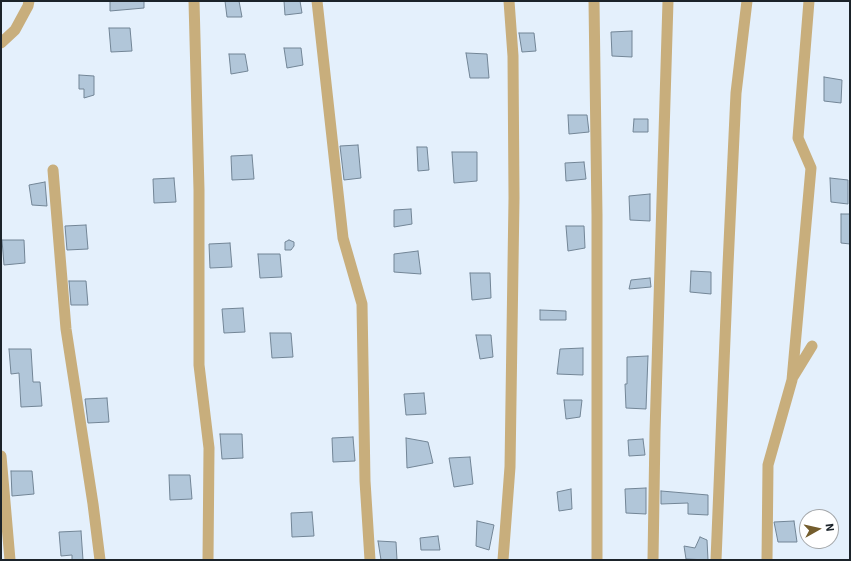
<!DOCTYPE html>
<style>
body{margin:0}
#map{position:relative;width:851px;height:561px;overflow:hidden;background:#e4f0fc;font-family:"IBM Plex Sans",sans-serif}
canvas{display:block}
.frame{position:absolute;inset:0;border:2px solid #1b232a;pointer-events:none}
.north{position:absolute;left:799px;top:509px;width:40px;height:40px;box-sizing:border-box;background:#fff;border:1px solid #a4a7aa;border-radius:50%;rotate:82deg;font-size:11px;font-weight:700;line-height:16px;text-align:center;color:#1b232a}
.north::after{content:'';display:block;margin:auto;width:14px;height:18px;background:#745d2d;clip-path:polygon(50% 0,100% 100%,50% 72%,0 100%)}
</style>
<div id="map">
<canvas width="851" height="561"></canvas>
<div class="frame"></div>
<div class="north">N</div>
</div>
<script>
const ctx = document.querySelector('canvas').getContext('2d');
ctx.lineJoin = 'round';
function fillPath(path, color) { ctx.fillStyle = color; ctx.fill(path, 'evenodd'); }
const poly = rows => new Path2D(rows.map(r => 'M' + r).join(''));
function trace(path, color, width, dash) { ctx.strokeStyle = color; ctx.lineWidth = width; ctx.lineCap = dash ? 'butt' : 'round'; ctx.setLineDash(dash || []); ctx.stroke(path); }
const building = poly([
 [110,1,144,1,144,8,110,11,110,1],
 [225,1,239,1,242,17,227,17,225,1],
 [284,1,300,1,302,13,285,15,284,1],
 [109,28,130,28,132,51,111,52,109,28],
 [632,31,632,57,612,56,611,32,632,31],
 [519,33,534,33,536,51,522,52,519,33],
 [284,48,301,48,303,65,287,68,284,48],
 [466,53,487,54,489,78,470,78,466,53],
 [229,54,245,54,248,71,231,74,229,54],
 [79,75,94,76,94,95,84,98,84,89,79,89,79,75],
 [824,77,842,80,841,103,824,101,824,77],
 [568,115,587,115,589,132,569,134,568,115],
 [634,119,648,119,648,132,633,132,634,119],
 [358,145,361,178,344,180,340,146,358,145],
 [417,147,427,147,429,170,418,171,417,147],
 [452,152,477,152,477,181,454,183,452,152],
 [252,155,254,179,232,180,231,156,252,155],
 [584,162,586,179,566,181,565,163,584,162],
 [174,178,176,202,154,203,153,179,174,178],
 [830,178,848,180,848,204,831,202,830,178],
 [45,182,47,206,32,205,29,185,45,182],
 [650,194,650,221,630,220,629,196,650,194],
 [411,209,412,224,394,227,394,210,411,209],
 [841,214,850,214,850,244,841,243,841,214],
 [86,225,88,249,67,250,65,226,86,225],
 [566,226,584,226,585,248,568,251,566,226],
 [2,240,24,240,25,263,4,265,2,240],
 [289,240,294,242,294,246,291,250,285,250,285,242,289,240],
 [230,243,232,267,210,268,209,244,230,243],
 [418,251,421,274,394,272,394,254,418,251],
 [258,254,280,254,282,277,260,278,258,254],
 [691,271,711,272,711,294,690,292,691,271],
 [470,273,490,273,491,298,472,300,470,273],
 [650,278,651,287,629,289,631,280,650,278],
 [69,281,86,281,88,305,71,305,69,281],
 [243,308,245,332,224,333,222,309,243,308],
 [540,310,566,311,566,320,540,320,540,310],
 [270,333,291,333,293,357,272,358,270,333],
 [476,335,491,335,493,357,480,359,476,335],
 [583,348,583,375,557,374,560,349,583,348],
 [9,349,31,349,33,382,40,382,42,406,21,407,19,373,11,374,9,349],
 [648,356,646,409,626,408,625,384,627,384,627,357,648,356],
 [424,393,426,414,406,415,404,394,424,393],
 [107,398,109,422,88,423,85,399,107,398],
 [564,400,582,400,580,417,566,419,564,400],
 [220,434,242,434,243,458,222,459,220,434],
 [353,437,355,461,333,462,332,438,353,437],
 [406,438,428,442,433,463,407,468,406,438],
 [643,439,645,455,629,456,628,440,643,439],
 [470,457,473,484,454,487,449,458,470,457],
 [11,471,32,471,34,494,12,496,11,471],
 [169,475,190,475,192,499,170,500,169,475],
 [646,488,646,514,626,513,625,489,646,488],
 [571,489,572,509,559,511,557,492,571,489],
 [661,491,708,495,708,515,688,514,688,503,661,504,661,491],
 [312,512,314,536,292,537,291,513,312,512],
 [477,521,494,525,489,550,476,546,477,521],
 [794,521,797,542,778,542,774,522,794,521],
 [81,531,83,560,72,560,72,555,61,556,59,532,81,531],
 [438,536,440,550,421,550,420,538,438,536],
 [700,537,707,540,708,560,686,559,684,546,695,548,700,537],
 [378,541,396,542,397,560,381,560,378,541]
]);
fillPath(building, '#b1c6d9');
trace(building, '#728596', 1);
trace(poly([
 [194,1,199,190,199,365,209,448,208,560],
 [317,1,343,238,362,304,365,481,370,560],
 [594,1,597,215,597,560],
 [1,43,15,30,28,6,29,1],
 [53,170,66,329,93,504,100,560],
 [793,377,812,346],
 [1,456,10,560],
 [503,560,510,467,514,198,513,56,509,1],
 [653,560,655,432,668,1],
 [716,560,728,265,736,93,747,1],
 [767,560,768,465,792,380,811,168,798,138,809,1]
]), '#c8ae7c', 11);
</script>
